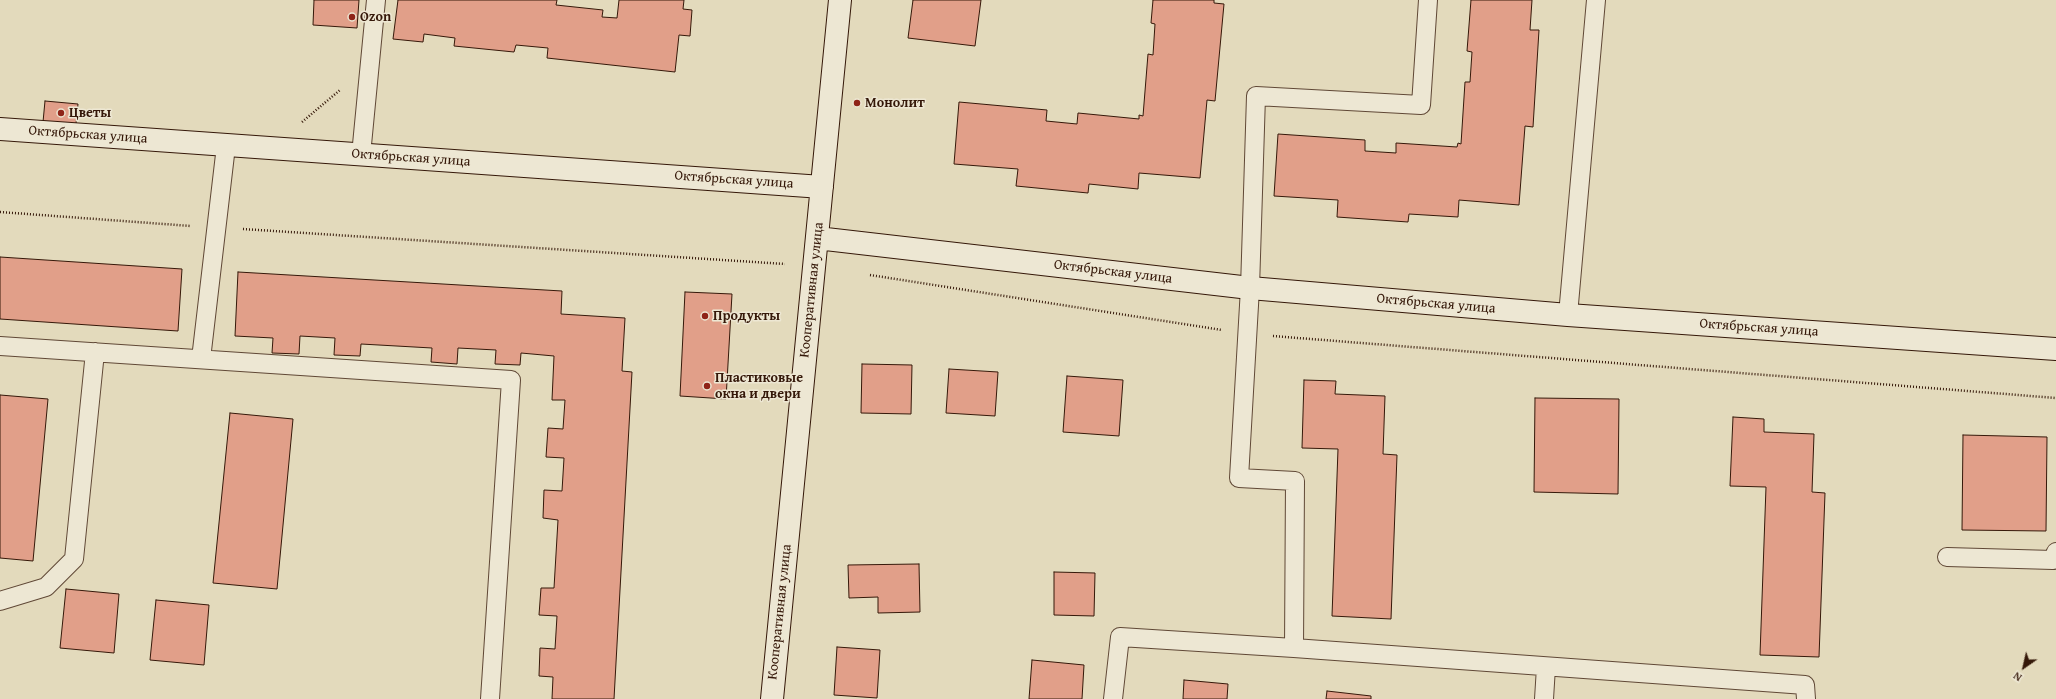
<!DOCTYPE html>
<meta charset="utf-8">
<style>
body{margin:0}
#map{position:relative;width:2056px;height:699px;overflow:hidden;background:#e3dabc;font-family:"Gentium Book Plus",serif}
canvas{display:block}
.north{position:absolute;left:2004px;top:647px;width:40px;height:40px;-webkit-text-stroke:3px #ede7d3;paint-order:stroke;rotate:214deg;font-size:11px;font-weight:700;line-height:16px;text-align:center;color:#351809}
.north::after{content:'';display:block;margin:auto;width:14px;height:18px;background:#351809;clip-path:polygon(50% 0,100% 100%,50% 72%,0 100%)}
</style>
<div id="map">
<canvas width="2056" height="699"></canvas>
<div class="north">N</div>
</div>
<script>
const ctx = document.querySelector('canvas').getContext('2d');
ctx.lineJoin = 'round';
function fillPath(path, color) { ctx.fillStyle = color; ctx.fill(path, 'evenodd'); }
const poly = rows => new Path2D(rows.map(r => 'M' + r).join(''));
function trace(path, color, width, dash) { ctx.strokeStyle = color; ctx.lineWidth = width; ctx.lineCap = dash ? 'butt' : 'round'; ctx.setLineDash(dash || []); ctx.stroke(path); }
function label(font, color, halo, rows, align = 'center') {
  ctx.font = font + ' "Gentium Book Plus",serif'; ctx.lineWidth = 3; ctx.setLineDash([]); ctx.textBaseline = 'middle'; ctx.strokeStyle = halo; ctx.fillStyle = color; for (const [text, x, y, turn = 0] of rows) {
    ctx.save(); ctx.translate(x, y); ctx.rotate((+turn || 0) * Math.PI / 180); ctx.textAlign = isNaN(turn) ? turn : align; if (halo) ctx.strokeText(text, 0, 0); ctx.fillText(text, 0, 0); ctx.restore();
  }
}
const building = poly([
 [314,0,359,0,357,28,313,25,314,0],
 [398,0,557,0,556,5,603,10,602,17,617,18,619,0,684,0,683,9,692,10,690,36,679,35,675,72,547,58,548,48,516,45,514,52,454,46,455,38,424,34,423,42,393,39,398,0],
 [913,0,981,0,975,46,908,38,913,0],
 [1153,0,1214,0,1214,3,1224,4,1215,101,1207,100,1200,178,1139,173,1138,189,1089,184,1088,193,1016,186,1018,169,954,164,959,102,1047,110,1046,121,1077,124,1078,113,1139,119,1139,115,1143,116,1148,54,1153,55,1155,24,1151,23,1153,0],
 [1471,0,1532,0,1530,30,1539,30,1533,127,1525,126,1519,205,1459,200,1458,217,1409,214,1408,222,1337,217,1338,200,1274,196,1278,134,1365,140,1365,151,1396,153,1396,143,1457,147,1458,143,1461,144,1465,82,1470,82,1472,52,1467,51,1471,0],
 [45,101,78,104,76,124,43,122,45,101],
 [0,257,182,269,178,331,0,319,0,257],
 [238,272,562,291,561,314,625,318,622,371,632,372,614,699,552,699,553,677,539,676,540,648,555,649,557,616,539,615,541,588,554,588,558,520,543,518,544,490,562,491,564,458,546,457,548,428,563,429,565,400,552,400,554,356,521,353,520,365,495,364,496,350,458,348,457,364,431,362,432,348,361,344,360,356,334,355,335,338,300,336,299,354,272,353,273,338,235,336,238,272],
 [685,292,732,294,726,399,680,396,685,292],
 [862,364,912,365,911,414,861,413,862,364],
 [949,369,998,372,995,416,946,413,949,369],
 [1067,376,1123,380,1119,436,1063,432,1067,376],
 [1304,380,1336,381,1335,394,1385,396,1383,454,1397,455,1391,619,1332,616,1338,449,1302,448,1304,380],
 [0,395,48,399,33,561,0,558,0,395],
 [1535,398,1619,399,1618,494,1534,492,1535,398],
 [230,413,293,419,277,589,213,583,230,413],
 [1733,417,1764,419,1764,432,1814,434,1812,492,1825,493,1819,657,1760,655,1766,487,1730,486,1733,417],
 [1963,435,2047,437,2046,531,1962,530,1963,435],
 [919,564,920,612,878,613,878,597,849,598,848,565,919,564],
 [1054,572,1095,573,1094,616,1054,615,1054,572],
 [66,589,119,594,114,653,60,648,66,589],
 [156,600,209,605,204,665,150,660,156,600],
 [837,647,880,650,877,698,834,695,837,647],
 [1032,660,1084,665,1082,699,1029,699,1032,660],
 [1184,680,1228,684,1227,699,1183,699,1184,680],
 [1327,691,1371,696,1371,699,1326,699,1327,691]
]);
fillPath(building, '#e19f89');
trace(building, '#351809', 1);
const lane = poly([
 [1428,0,1421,105,1256,96,1250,288,1239,478,1295,481,1294,648,1805,685,1806,699],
 [361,155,376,0],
 [1568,315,1596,0],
 [0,346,511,380,490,699],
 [201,359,226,146],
 [1947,557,2053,560,2056,552],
 [0,601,46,587,74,559,95,352],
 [1113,699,1120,637,1294,648],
 [1544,699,1546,667]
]);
const secondary = poly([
 [0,129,822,187],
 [817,238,1250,288,1568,315,2056,349],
 [772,699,840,0]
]);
trace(lane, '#604836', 20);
trace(secondary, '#351809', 24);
trace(poly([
 [302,122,340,90],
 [0,212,191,226],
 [243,229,785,264],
 [870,275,1222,330],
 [1273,336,2056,398]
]), '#351809', 2.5, [1, 2]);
trace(lane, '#ede7d3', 18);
trace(secondary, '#ede7d3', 22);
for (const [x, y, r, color] of [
 [352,17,4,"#8f2418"],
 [857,103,4,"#8f2418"],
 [61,113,4,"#8f2418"],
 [705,316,4,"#8f2418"],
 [707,386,4,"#8f2418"]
]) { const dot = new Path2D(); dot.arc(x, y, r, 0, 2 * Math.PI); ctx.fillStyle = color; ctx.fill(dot); trace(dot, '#ede7d3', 1.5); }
label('bold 14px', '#351809', '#ede7d3', [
 ["Ozon",360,17],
 ["Монолит",865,103],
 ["Цветы",69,113],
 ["Продукты",713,316],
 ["Пластиковые",715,378],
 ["окна и двери",715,394]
], 'left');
label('14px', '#351809', '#ede7d3', [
 ["Октябрьская улица",88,135,4],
 ["Октябрьская улица",411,158,4],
 ["Октябрьская улица",734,180,4],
 ["Октябрьская улица",1113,272,7],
 ["Кооперативная улица",812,290,-84],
 ["Октябрьская улица",1436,304,5],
 ["Октябрьская улица",1759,328,4],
 ["Кооперативная улица",780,612,-84]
]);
</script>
